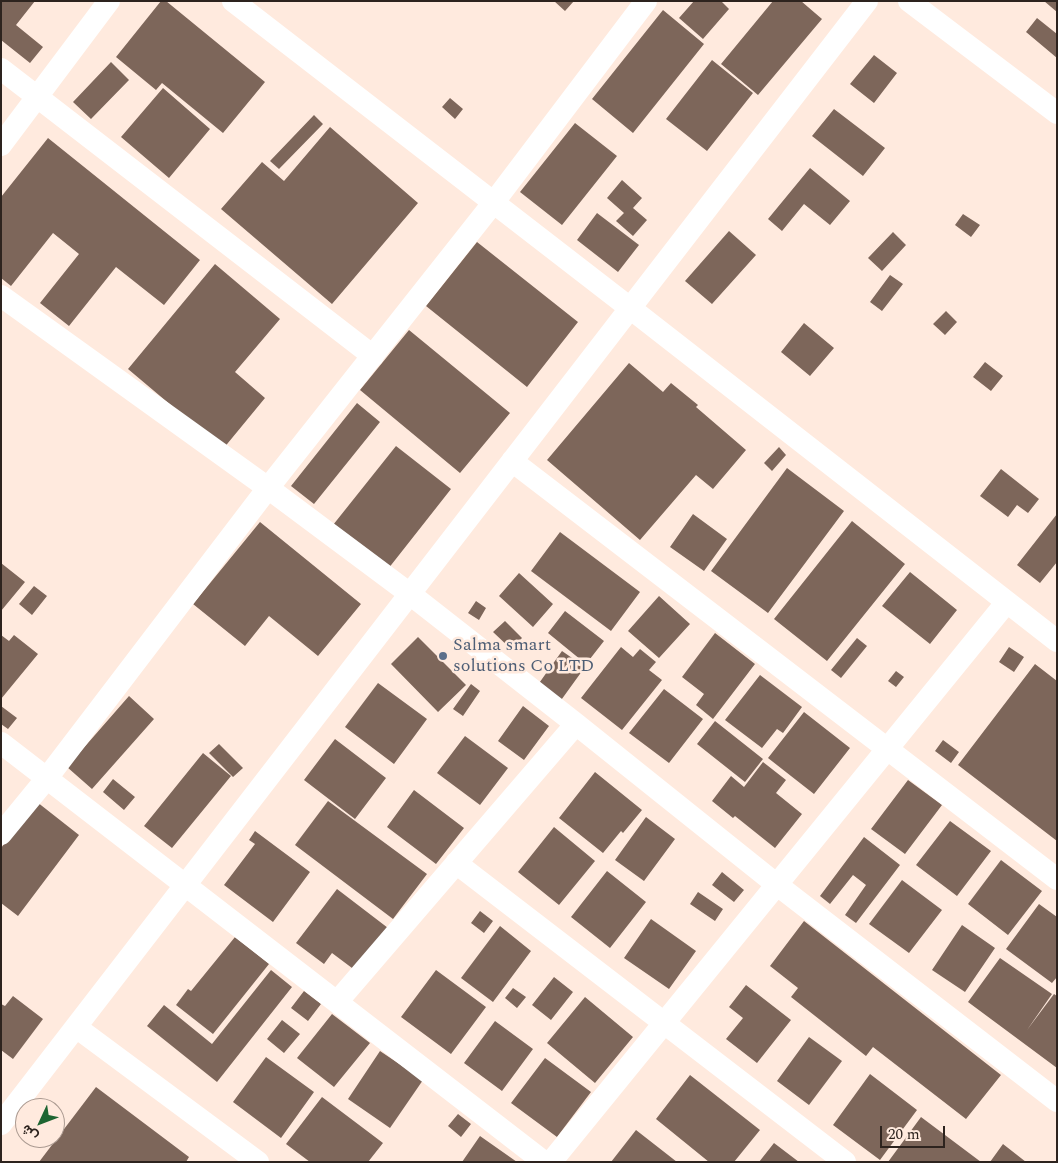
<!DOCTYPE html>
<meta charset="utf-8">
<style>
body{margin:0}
#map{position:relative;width:1058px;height:1163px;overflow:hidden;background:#ffeade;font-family:Spectral,Vazirmatn,serif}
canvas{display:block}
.frame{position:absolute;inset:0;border:2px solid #2d231e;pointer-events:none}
.north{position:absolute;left:15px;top:1098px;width:50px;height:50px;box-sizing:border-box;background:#ffeade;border:1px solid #ab9a91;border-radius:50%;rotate:227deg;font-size:14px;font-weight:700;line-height:20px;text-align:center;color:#2d231e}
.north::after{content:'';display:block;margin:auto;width:18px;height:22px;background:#1e6532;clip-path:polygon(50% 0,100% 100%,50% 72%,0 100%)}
.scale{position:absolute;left:880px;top:1126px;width:65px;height:22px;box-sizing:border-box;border:2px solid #2d231e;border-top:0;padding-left:6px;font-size:15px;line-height:18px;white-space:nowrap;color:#2d231e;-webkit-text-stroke:4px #ffeade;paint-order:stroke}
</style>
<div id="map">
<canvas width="1058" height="1163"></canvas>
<div class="frame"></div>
<div class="north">ش</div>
<div class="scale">20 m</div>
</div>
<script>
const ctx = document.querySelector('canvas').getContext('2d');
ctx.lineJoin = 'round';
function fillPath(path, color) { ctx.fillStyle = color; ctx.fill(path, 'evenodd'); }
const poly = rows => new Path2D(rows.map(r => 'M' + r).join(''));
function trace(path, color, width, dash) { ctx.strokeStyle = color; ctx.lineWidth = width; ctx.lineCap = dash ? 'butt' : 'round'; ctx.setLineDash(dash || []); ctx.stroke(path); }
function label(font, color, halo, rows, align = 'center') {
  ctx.font = font + ' Spectral,serif'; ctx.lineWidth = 5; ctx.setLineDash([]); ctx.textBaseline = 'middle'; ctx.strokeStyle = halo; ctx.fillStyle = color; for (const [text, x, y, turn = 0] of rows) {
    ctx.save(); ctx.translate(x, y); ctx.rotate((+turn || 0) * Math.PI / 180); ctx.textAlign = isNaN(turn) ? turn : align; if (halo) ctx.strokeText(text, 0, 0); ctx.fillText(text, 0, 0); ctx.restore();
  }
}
fillPath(poly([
 [1,1,35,1,16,25,43,47,30,63,1,40],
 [161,1,166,1,265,82,223,133,162,83,156,90,116,57],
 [554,1,574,1,565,11],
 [694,1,721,1,729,9,703,39,679,18],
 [773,1,801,1,822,19,758,95,721,64],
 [1044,1,1057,1,1057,12],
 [663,10,704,44,633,133,592,99],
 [1037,18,1057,34,1057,58,1026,32],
 [874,55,897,73,874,103,850,84],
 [712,60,753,93,707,151,666,119],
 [111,62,129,80,91,119,73,102],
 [163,88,210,129,169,178,121,137],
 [450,98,463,109,455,119,442,107],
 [834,109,885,148,863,176,812,136],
 [314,115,323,124,279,169,270,161],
 [575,123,617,156,562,225,520,192],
 [330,127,418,203,332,304,221,209,262,162,284,181],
 [48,138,200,260,164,305,116,267,69,326,40,303,79,254,53,233,11,286,1,278,1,197],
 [810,168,850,201,830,225,804,204,782,231,768,219],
 [622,180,642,198,633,208,647,220,633,236,616,221,624,213,607,198],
 [597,213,639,245,618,272,577,240],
 [963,214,980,225,971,237,955,225],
 [729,231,756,255,712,304,685,281],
 [893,232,906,245,882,271,868,258],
 [477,242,578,322,527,387,426,306],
 [215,264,280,319,235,372,265,398,223,449,128,369],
 [890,275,903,284,882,311,870,302],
 [946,311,957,322,945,335,933,324],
 [804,323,834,348,810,376,781,352],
 [409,330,510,413,460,473,360,390],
 [985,362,1003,376,991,391,973,377],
 [629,363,663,392,671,383,698,405,696,407,746,450,713,489,696,475,640,540,547,460],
 [357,403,380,422,314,504,291,486],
 [396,446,451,489,388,569,333,525],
 [779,447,786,455,772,471,764,463],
 [787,468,844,511,768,613,711,571],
 [1001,469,1039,499,1028,513,1017,505,1008,517,980,496],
 [693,514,727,539,704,571,670,547],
 [1057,514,1057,562,1040,583,1017,565],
 [852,521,905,564,827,661,774,619],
 [260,522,361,604,318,656,269,616,245,646,193,604],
 [560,532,640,592,611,631,531,571],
 [1,563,25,582,1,611],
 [910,572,957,610,930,644,882,606],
 [519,573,553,604,533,627,499,596],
 [34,586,47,596,32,615,19,604],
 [659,596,690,624,659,658,628,631],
 [476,601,486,608,479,620,468,613],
 [565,611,604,641,586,664,548,633],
 [505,621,522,638,511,649,493,632],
 [715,633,755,664,713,719,696,705,704,694,682,677],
 [1,635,9,641,14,635,38,654,1,699],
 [418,637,466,685,438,712,391,664],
 [857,638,867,646,841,678,831,670],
 [621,647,633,657,640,649,656,662,649,670,662,680,622,730,581,698],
 [1009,647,1024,657,1014,672,999,662],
 [562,651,585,667,559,703,537,686],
 [1035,664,1057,681,1057,841,958,765],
 [896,671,904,677,896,687,888,681],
 [760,675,802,707,783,733,777,729,762,748,725,720],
 [378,683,427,719,394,764,345,727],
 [471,684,480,691,463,716,453,709],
 [664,689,703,719,669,763,629,733],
 [129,696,154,719,92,789,67,767],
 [1,706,17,718,8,729,1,724],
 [523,706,549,726,524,760,498,741],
 [804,712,850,748,814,794,768,758],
 [715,721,763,759,745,782,697,744],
 [465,736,508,768,480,805,437,773],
 [335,739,386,778,355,819,304,780],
 [943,740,959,752,951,763,935,751],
 [219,744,243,768,233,777,209,753],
 [203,753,231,776,172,848,144,826],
 [763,762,786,780,776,793,802,814,775,848,735,816,733,818,712,801,731,776,744,787],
 [595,772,642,810,623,833,621,831,603,853,559,818],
 [113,779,135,797,124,810,103,792],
 [908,780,942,805,905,854,871,829],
 [414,790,464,828,436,864,387,827],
 [328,801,427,874,393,919,295,845],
 [37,802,79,835,18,916,1,903,1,848],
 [646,817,675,839,644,881,615,860],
 [950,821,991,851,957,896,916,865],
 [554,827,595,861,559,905,518,872],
 [255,831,310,872,273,922,224,885,255,844,249,840],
 [864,837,900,865,856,923,845,915,866,885,853,875,830,904,820,896],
 [1001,860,1042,891,1008,935,968,904],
 [607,871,646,902,610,948,571,917],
 [722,872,744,890,734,902,712,885],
 [902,880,942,910,909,953,869,924],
 [337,889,388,928,356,971,332,953,324,964,296,943],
 [698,892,723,909,715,921,690,904],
 [1039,904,1057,917,1057,977,1052,983,1006,949],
 [480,911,493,921,484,933,471,923],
 [651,919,696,951,669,989,624,958],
 [804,921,1001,1075,966,1119,873,1047,866,1056,791,997,798,988,770,966],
 [962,925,995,948,965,992,932,970],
 [500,926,531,951,493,1002,461,978],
 [235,937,269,964,213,1034,176,1005,188,989,191,991],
 [1000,958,1052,994,1027,1030,1054,994,1057,996,1057,1068,968,1002],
 [271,970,292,987,217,1082,147,1026,164,1005,212,1044],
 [436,970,486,1007,451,1054,401,1017],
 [554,977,573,992,551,1020,532,1005],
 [746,985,791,1020,757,1063,726,1039,743,1018,729,1007],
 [513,988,526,997,517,1008,505,998],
 [304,991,321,1004,308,1021,291,1008],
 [13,996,43,1019,13,1059,1,1050,1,1004,5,1006],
 [585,997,633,1037,595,1083,547,1043],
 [332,1014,370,1043,334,1087,297,1058],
 [282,1020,300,1034,284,1053,267,1039],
 [495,1021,533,1049,502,1091,464,1063],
 [809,1037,842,1061,809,1105,777,1081],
 [380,1051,423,1080,390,1128,348,1099],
 [266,1057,314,1092,281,1138,233,1102],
 [545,1058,591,1092,557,1137,511,1103],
 [870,1074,917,1110,880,1160,833,1125],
 [690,1075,760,1130,734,1162,709,1162,656,1119],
 [96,1087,189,1157,186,1162,39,1162],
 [322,1097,383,1143,368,1162,310,1162,286,1144],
 [458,1114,471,1124,461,1137,448,1126],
 [921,1117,981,1162,888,1162],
 [636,1130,677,1162,611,1162],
 [480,1136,517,1162,462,1162],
 [774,1143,799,1162,759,1162],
 [1003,1144,1026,1162,990,1162]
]), '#7d665a');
trace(poly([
 [233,1,630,308,1057,641],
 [909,1,1057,113],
 [1,69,373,356],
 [1,145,109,1],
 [1,296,268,488,410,594,576,724,776,884,1057,1101],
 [512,461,1057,879],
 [1,743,544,1162],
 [1,834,47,778,268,488,494,202,646,1],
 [456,863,845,1162],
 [337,1002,576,724],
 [76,1027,258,1162],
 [1,1124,867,1],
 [551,1162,1006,603]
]), '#fff', 22);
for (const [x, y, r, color] of [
 [443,656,5,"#5c6f8a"]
]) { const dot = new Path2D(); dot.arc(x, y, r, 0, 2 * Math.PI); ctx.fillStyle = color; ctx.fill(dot); trace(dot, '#ffeade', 2); }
label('18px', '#4e5e75', '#ffeade', [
 ["Salma smart",453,646],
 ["solutions Co LTD",453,667]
], 'left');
</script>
